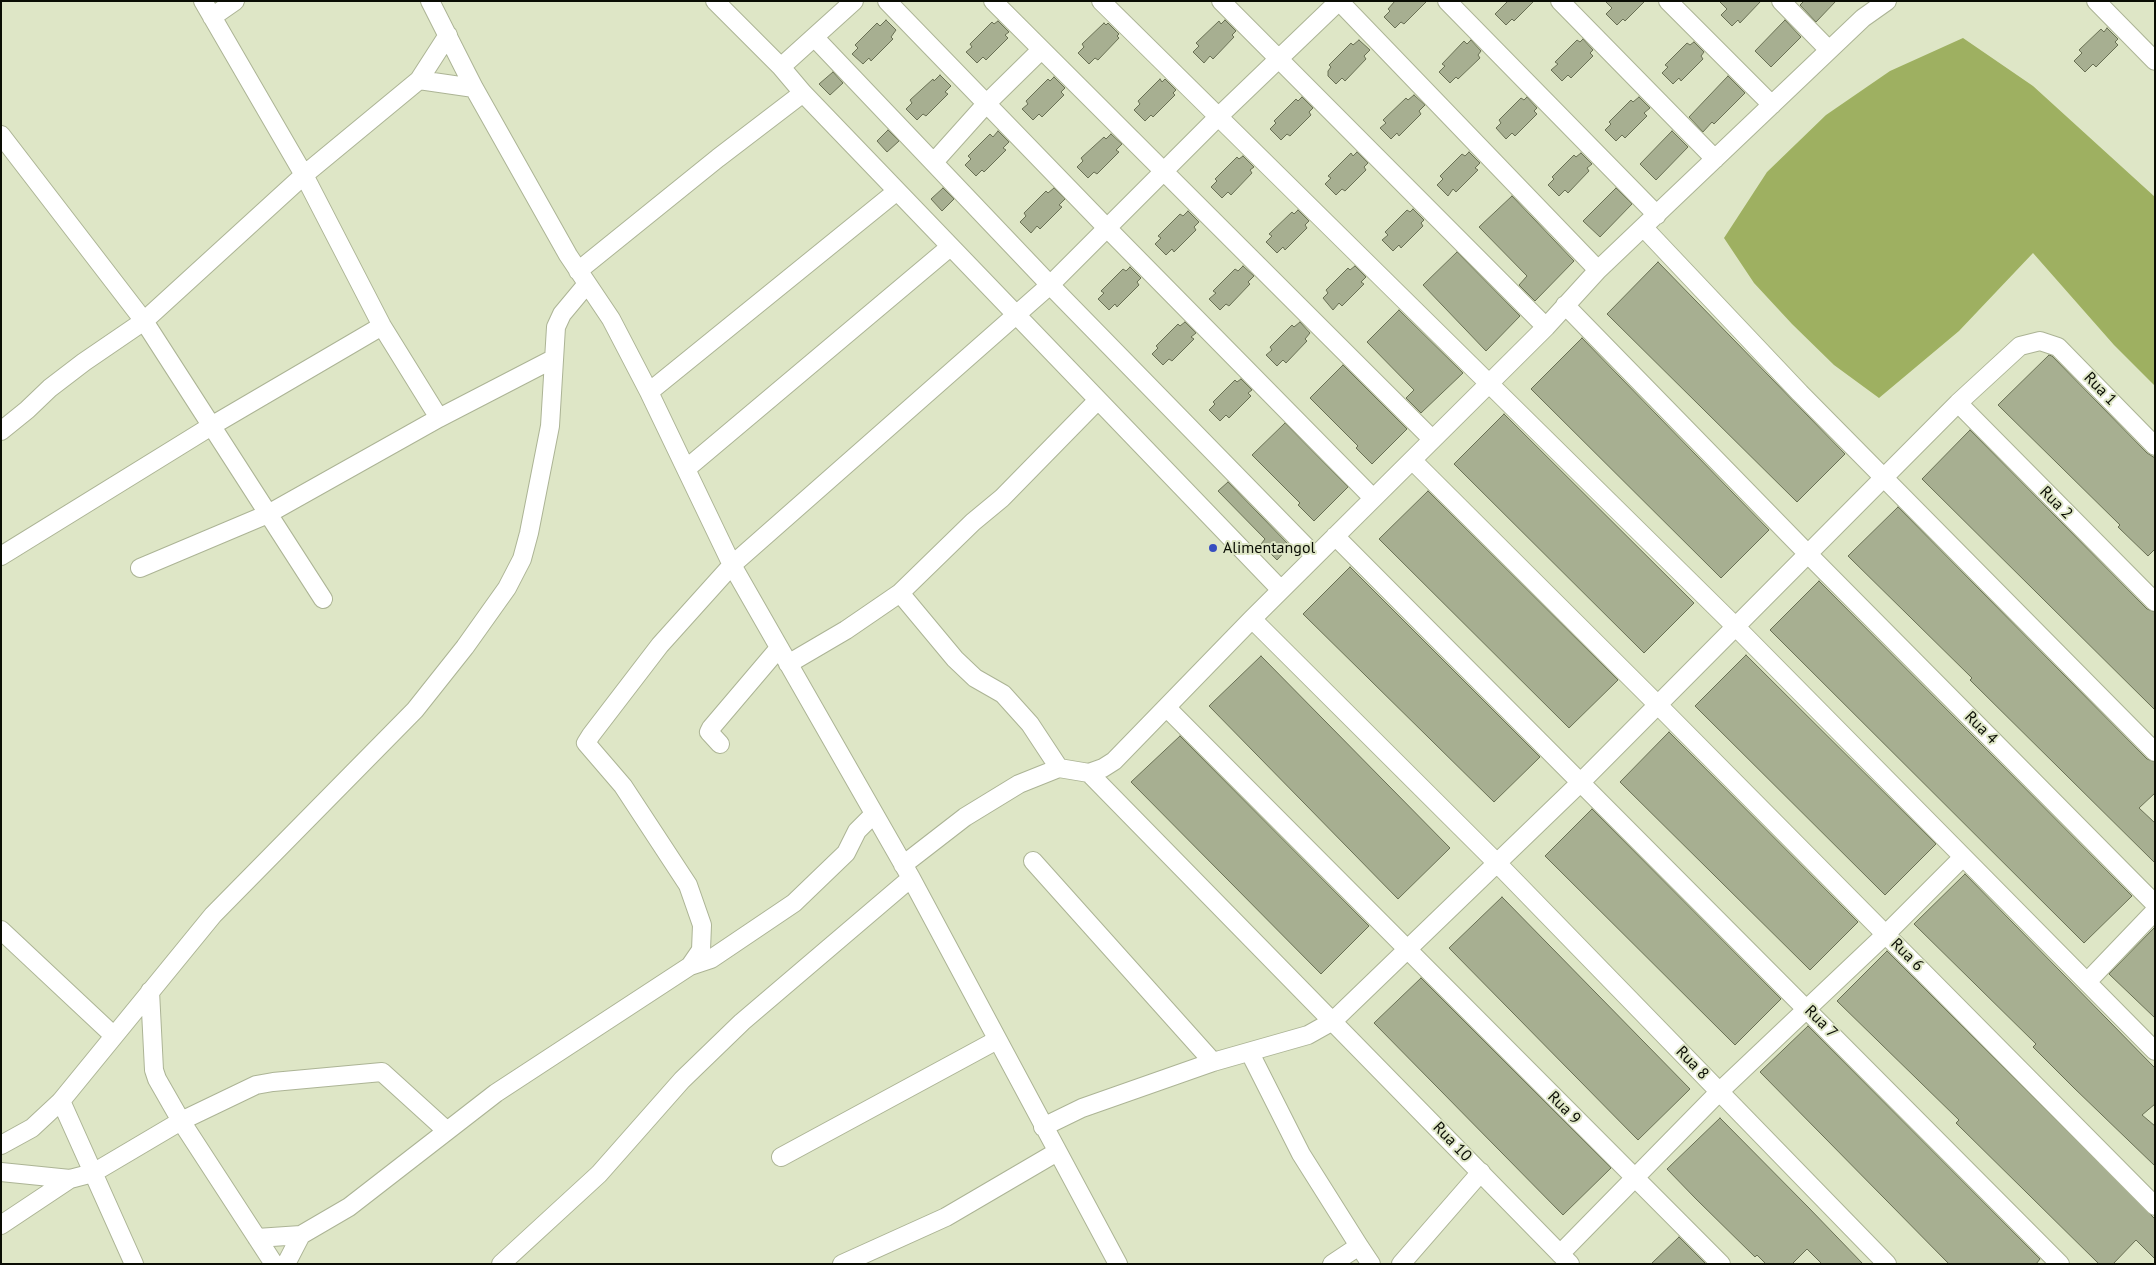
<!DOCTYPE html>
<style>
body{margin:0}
#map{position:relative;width:2156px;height:1265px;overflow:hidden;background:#dee6c6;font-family:"PT Sans",sans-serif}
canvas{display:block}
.frame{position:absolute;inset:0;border:2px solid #0a0d04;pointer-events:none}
</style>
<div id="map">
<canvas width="2156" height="1265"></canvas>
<div class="frame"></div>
</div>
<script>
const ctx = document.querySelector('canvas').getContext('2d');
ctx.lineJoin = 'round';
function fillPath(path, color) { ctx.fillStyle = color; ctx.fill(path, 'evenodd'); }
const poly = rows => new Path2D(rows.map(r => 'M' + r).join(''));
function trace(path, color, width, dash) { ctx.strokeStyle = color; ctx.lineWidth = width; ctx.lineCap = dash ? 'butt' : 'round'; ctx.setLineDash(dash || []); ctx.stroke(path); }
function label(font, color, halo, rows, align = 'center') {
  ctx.font = font + ' "PT Sans",sans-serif'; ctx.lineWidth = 4; ctx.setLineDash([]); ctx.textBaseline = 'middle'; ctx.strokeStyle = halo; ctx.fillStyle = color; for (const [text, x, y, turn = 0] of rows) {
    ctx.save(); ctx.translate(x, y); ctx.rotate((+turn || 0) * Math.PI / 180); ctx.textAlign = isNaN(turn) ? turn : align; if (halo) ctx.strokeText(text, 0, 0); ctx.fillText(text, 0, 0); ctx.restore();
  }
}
fillPath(poly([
 [1963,38,2033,86,2155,197,2155,386,2114,345,2033,253,1959,331,1879,398,1834,365,1792,324,1754,283,1724,238,1767,172,1826,115,1890,71]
]), '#9eb061');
const building = poly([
 [1395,1,1427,1,1404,24,1401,22,1395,28,1384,17,1390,11,1388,9,1395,1],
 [1508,1,1534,1,1514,21,1512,19,1506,25,1495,14,1508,1],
 [1605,1,1645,1,1625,21,1623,19,1617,25,1606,14,1612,8,1605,1],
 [1719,1,1761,1,1740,23,1738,20,1732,26,1721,15,1727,9,1719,1],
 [1804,1,1836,1,1816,22,1800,5,1804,1],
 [886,20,896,30,891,37,893,39,871,61,869,58,863,64,852,54,858,48,855,45,877,23,880,26,886,20],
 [1225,20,1236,31,1232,35,1234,37,1213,59,1210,56,1204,63,1193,52,1199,46,1196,43,1219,21,1221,24,1225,20],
 [1785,20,1801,37,1771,67,1755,51,1785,20],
 [998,21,1009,32,1005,35,1008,38,986,60,983,57,977,63,966,52,972,47,970,44,992,22,994,24,998,21],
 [1104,23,1106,25,1108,23,1119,34,1117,36,1119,38,1098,60,1095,58,1089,64,1078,53,1084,47,1082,44,1104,23],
 [2107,28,2118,39,2115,42,2118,45,2096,67,2093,64,2085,72,2074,61,2082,53,2079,50,2101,29,2104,32,2107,28],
 [1583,39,1593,50,1590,53,1593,56,1571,78,1568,75,1562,81,1551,70,1558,64,1555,62,1577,40,1580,42,1583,39],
 [1359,40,1370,50,1364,56,1366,59,1345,81,1342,78,1336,84,1328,76,1328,71,1331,67,1329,65,1351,43,1353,45,1359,40],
 [1471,40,1481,51,1478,55,1480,58,1458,79,1456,77,1450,83,1439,72,1445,66,1442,64,1464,41,1467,44,1471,40],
 [1694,42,1704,52,1701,56,1703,59,1681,81,1679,78,1673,84,1662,73,1668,67,1665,65,1687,43,1690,45,1694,42],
 [833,72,843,83,830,95,819,84,833,72],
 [940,75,951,86,945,92,948,94,926,116,923,114,917,120,906,109,912,103,910,100,933,79,934,81,940,75],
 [1728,76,1745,93,1714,124,1712,122,1703,132,1689,117,1728,76],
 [1054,77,1065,88,1061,92,1064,95,1042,117,1039,114,1033,120,1022,109,1028,104,1026,101,1048,79,1050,81,1054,77],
 [1160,79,1162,82,1165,79,1176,90,1173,93,1175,95,1153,117,1151,115,1145,121,1134,110,1140,104,1138,101,1160,79],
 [1414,95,1425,105,1419,111,1421,114,1399,136,1397,133,1391,139,1380,128,1386,123,1383,120,1406,98,1408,100,1414,95],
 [1302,97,1313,108,1309,112,1311,115,1290,136,1287,134,1281,140,1270,129,1276,123,1274,121,1296,99,1298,101,1302,97],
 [1527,97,1537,108,1534,111,1537,114,1515,136,1512,133,1506,139,1496,128,1501,123,1499,120,1521,98,1524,100,1527,97],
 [1639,97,1650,108,1644,113,1647,116,1625,138,1622,135,1616,141,1605,130,1611,124,1609,122,1631,100,1633,102,1639,97],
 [888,130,899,141,887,152,877,141,888,130],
 [998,131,1009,142,1003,148,1006,150,984,172,982,170,976,176,965,165,971,159,968,156,990,134,993,137,998,131],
 [1672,131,1688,147,1656,180,1640,164,1672,131],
 [1111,134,1122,144,1116,150,1119,152,1097,174,1094,172,1088,178,1077,167,1083,161,1081,158,1104,137,1106,139,1111,134],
 [1357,152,1368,163,1364,167,1366,170,1345,191,1342,189,1336,195,1325,184,1331,178,1328,176,1351,153,1353,156,1357,152],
 [1469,152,1480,163,1475,168,1478,170,1456,192,1453,189,1448,196,1437,185,1443,179,1440,176,1462,154,1465,156,1469,152],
 [1581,153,1592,164,1587,168,1589,171,1568,193,1565,190,1559,196,1548,185,1554,179,1552,177,1574,155,1576,157,1581,153],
 [1243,156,1254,167,1250,170,1252,173,1231,195,1228,192,1222,198,1211,187,1217,181,1215,179,1237,157,1239,159,1243,156],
 [943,188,954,199,942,211,931,199,943,188],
 [1054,188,1065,199,1059,205,1062,207,1040,229,1037,226,1031,233,1020,222,1026,216,1024,213,1046,191,1048,193,1054,188],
 [1616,188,1632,204,1600,237,1583,221,1616,188],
 [1512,196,1574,261,1535,301,1519,285,1527,276,1479,227,1512,196],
 [1413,209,1424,220,1421,223,1423,226,1401,248,1399,245,1393,251,1382,240,1388,235,1385,232,1407,210,1410,212,1413,209],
 [1298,210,1309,221,1305,225,1307,228,1285,250,1283,247,1277,253,1266,242,1272,236,1269,234,1292,212,1294,214,1298,210],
 [1188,211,1199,222,1194,227,1196,230,1174,252,1172,249,1166,255,1155,244,1161,238,1158,236,1180,214,1183,216,1188,211],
 [1457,252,1520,316,1486,351,1423,285,1457,252],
 [1658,262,1845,454,1797,502,1607,314,1658,262],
 [1243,266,1254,276,1248,282,1250,284,1229,306,1226,304,1220,310,1209,299,1216,293,1213,291,1235,269,1238,271,1243,266],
 [1355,266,1366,277,1361,282,1364,284,1342,306,1339,303,1333,310,1323,298,1328,293,1326,290,1348,268,1350,270,1355,266],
 [1130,267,1141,278,1137,282,1139,285,1117,307,1115,304,1109,310,1098,299,1104,293,1101,291,1123,269,1126,271,1130,267],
 [1399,310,1463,373,1421,413,1406,398,1414,390,1367,342,1399,310],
 [1185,322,1196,333,1191,337,1194,339,1172,361,1169,359,1163,365,1152,354,1158,348,1156,346,1178,324,1180,326,1185,322],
 [1300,322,1310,333,1305,339,1307,341,1286,363,1283,360,1277,366,1266,355,1272,350,1270,347,1292,325,1294,327,1300,322],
 [1582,338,1769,530,1721,578,1531,389,1582,338],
 [2049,355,2052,356,2147,453,2155,458,2155,549,2148,556,2118,527,2120,525,1998,405,2049,355],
 [1343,365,1407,429,1372,464,1356,448,1358,446,1310,398,1343,365],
 [1241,379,1252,390,1248,393,1251,396,1229,418,1226,415,1220,421,1209,410,1215,404,1213,402,1235,380,1237,382,1241,379],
 [1504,414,1694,603,1644,653,1454,464,1504,414],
 [1285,423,1348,487,1314,521,1298,505,1300,503,1252,455,1285,423],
 [1970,430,2147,609,2155,612,2155,710,1922,479,1970,430],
 [1228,482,1290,546,1277,560,1261,544,1265,539,1218,491,1228,482],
 [1428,491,1618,680,1569,728,1379,539,1428,491],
 [1898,507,2147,759,2155,762,2155,793,2139,808,2155,823,2155,863,1970,680,1972,678,1848,556,1898,507],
 [1350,567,1540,757,1494,802,1303,614,1350,567],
 [1819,581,2132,896,2084,943,1770,630,1819,581],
 [1746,655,1936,844,1885,895,1695,706,1746,655],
 [1261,656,1450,848,1398,899,1209,706,1261,656],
 [1669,732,1858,922,1810,970,1620,782,1669,732],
 [1180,736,1369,926,1321,974,1131,782,1180,736],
 [1592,809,1781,999,1735,1045,1545,856,1592,809],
 [1965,874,2155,1068,2155,1104,2142,1115,2155,1126,2155,1166,2074,1088,2033,1047,2036,1044,1914,924,1965,874],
 [1502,897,1690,1089,1638,1140,1449,948,1502,897],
 [2155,927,2155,1018,2109,974,2155,927],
 [1887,951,2155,1219,2155,1259,2136,1240,2113,1264,2099,1264,1956,1123,1959,1120,1837,1001,1887,951],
 [1421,978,1611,1168,1563,1215,1374,1023,1421,978],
 [1808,1026,2040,1259,2036,1264,1949,1264,1760,1072,1808,1026],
 [1720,1118,1809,1208,1863,1264,1822,1264,1807,1249,1792,1264,1766,1264,1757,1255,1755,1257,1696,1199,1667,1169,1720,1118],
 [1679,1237,1706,1264,1651,1264,1679,1237]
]);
fillPath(building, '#a7af91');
trace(building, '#697054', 1);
const minor = poly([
 [203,1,304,175,419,80,448,35],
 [430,1,474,88,568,255,611,319,649,392,732,565,911,878,1118,1264],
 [715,1,781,67,803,93],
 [887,1,1107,228,1373,498],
 [993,1,1432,439],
 [1101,1,1735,626,2155,1051],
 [1221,1,1546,327],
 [1339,1,1598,270],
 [1447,1,1657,215],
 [1560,1,1715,159],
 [1668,1,1772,105],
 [1781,1,1829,50],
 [2096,1,2155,61],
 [212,17,235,1],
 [815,38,1050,285,1315,556],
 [781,67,854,1],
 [419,80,474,88],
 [1,135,144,321,323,599],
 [934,162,986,104,1041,50],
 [1644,228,1800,393,2155,752],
 [578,271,718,158,803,93,1281,590],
 [1565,305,1807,553,2155,904],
 [649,392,897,191],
 [1958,403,2155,602],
 [1,431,27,410,50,388,84,362,144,321,304,175,382,326,439,418],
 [1412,460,1658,705,2155,1206],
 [686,469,950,247],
 [1335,536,2060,1264],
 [1,556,213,425,382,326],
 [140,568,268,514,439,418,553,359],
 [900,593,955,659,975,678,1003,694,1030,724,1059,768],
 [1252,619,1496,862,1887,1264],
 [788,664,846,630,900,593,973,522,1002,498,1098,400],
 [1167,708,1721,1264],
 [720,744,709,732,711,728,779,648],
 [1089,773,1570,1264],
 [1033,861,1213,1062],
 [903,865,965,817,1019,784,1059,768,1089,773,1103,768,1114,761,1252,619,1546,327,1598,270,1863,18,1887,1],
 [1,930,113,1035],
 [690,966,711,959,794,903,846,853,857,831,874,814],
 [2087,982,2155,911],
 [150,991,154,1070,157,1079,181,1121,274,1264],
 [1250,1053,1301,1154,1359,1246],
 [61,1101,134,1264],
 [1043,1127,1082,1108,1213,1062,1308,1035,1333,1021,1581,782,1958,403,2020,346,2040,341,2058,347,2155,446],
 [1,1145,32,1128,61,1101,213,915,415,710,465,647,507,588,522,559,529,533,550,426,556,327,562,314,587,284],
 [781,1157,997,1040],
 [1,1172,70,1179,93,1173,181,1121,256,1085,273,1082,382,1072,447,1131],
 [1,1225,70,1179],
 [257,1238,301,1235,349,1207,496,1093,690,966,701,950,702,925,688,885,623,786,586,743,591,735,660,645,732,565,1050,285,1217,118,1339,1],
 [1560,1254,1720,1091,1886,934,1963,857],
 [286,1264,301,1235],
 [501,1264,599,1174,682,1080,742,1022,911,878],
 [842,1264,946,1217,1057,1152],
 [1332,1264,1359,1246,1371,1264],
 [1401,1264,1481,1172]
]);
trace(minor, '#acb495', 20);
trace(minor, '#fff', 18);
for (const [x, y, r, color] of [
 [1213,548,5,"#374ec0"]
]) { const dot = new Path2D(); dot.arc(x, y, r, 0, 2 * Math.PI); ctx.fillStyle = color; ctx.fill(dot); trace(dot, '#dee6c6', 2); }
label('16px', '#0a0d04', '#dee6c6', [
 ["Rua 1",2100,389,46],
 ["Rua 2",2056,503,45],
 ["Rua 4",1981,728,45],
 ["Rua 6",1907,955,45],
 ["Rua 7",1821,1022,45],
 ["Rua 8",1692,1063,46],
 ["Rua 9",1564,1108,45],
 ["Rua 10",1452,1142,46]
]);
label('16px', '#0a0d04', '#dee6c6', [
 ["Alimentangol",1223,548]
], 'left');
</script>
